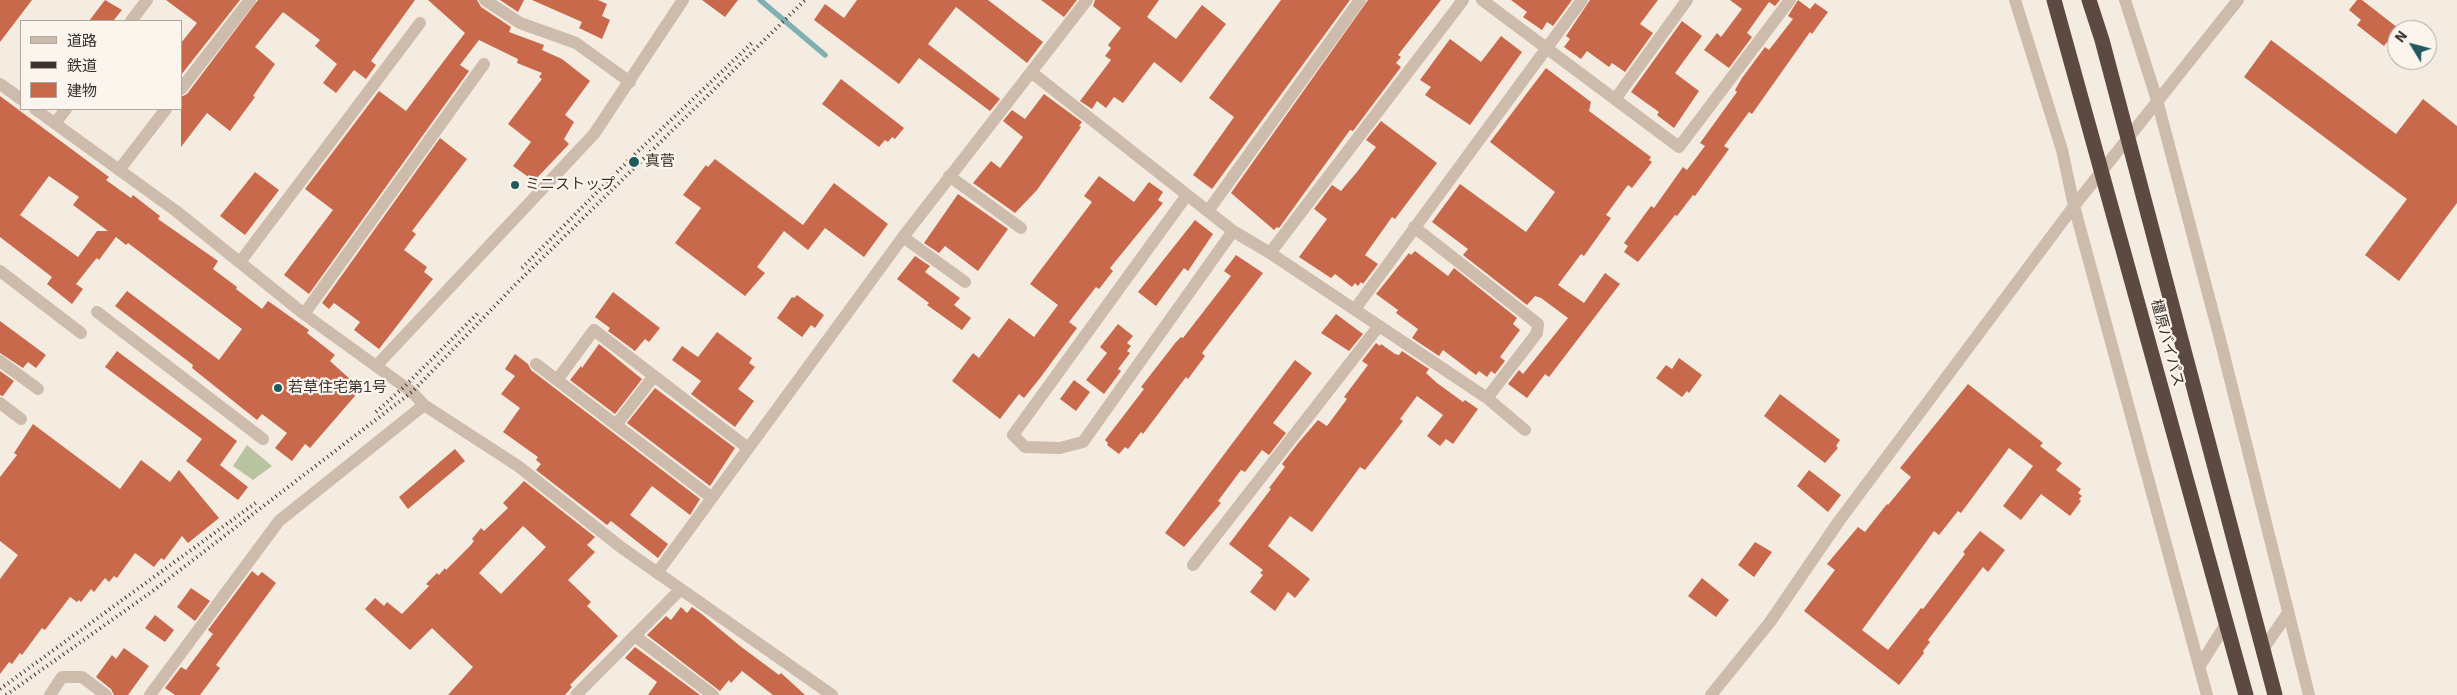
<!DOCTYPE html>
<meta charset="utf-8">
<style>
body{margin:0}
#map{position:relative;width:2457px;height:695px;overflow:hidden;background:#f4ebe1;font-family:"IBM Plex Sans","Noto Sans JP",sans-serif}
canvas{display:block}
.legend{position:absolute;left:20px;top:20px;width:162px;height:90px;box-sizing:border-box;background:#fbf5ee;border:1px solid #aea6a0;margin:0;padding:6px 9px;list-style:none;font-size:15px;color:#3b302b}
.legend li{display:flex;align-items:center;gap:10px;height:25px}
.legend b{width:25px;border:1px solid #aea6a0}
.north{position:absolute;left:2387px;top:20px;width:50px;height:50px;box-sizing:border-box;background:#fbf5ee;border:1px solid #aea6a0;border-radius:50%;rotate:307deg;font-size:14px;font-weight:700;line-height:20px;text-align:center;color:#3b302b}
.north::after{content:'';display:block;margin:auto;width:18px;height:22px;background:#1f5a5e;clip-path:polygon(50% 0,100% 100%,50% 72%,0 100%)}
</style>
<div id="map">
<canvas width="2457" height="695"></canvas>
<ul class="legend">
<li><b style="height:6px;background:#cdbbac"></b>道路</li>
<li><b style="height:6px;background:#3b302b"></b>鉄道</li>
<li><b style="height:14px;background:#c8694b"></b>建物</li>
</ul>
<div class="north">N</div>
</div>
<script>
const ctx = document.querySelector('canvas').getContext('2d');
ctx.lineJoin = 'round';
function fillPath(path, color) { ctx.fillStyle = color; ctx.fill(path, 'evenodd'); }
const poly = rows => new Path2D(rows.map(r => 'M' + r).join(''));
function trace(path, color, width, dash) { ctx.strokeStyle = color; ctx.lineWidth = width; ctx.lineCap = dash ? 'butt' : 'round'; ctx.setLineDash(dash || []); ctx.stroke(path); }
function label(font, color, halo, rows, align = 'center') {
  ctx.font = font + ' "IBM Plex Sans","Noto Sans JP",sans-serif'; ctx.lineWidth = 4.5; ctx.setLineDash([]); ctx.textBaseline = 'middle'; ctx.strokeStyle = halo; ctx.fillStyle = color; for (const [text, x, y, turn = 0] of rows) {
    ctx.save(); ctx.translate(x, y); ctx.rotate((+turn || 0) * Math.PI / 180); ctx.textAlign = isNaN(turn) ? turn : align; if (halo) ctx.strokeText(text, 0, 0); ctx.fillText(text, 0, 0); ctx.restore();
  }
}
fillPath(poly([
 [247,445,272,466,253,480,233,466]
]), '#b8c4a0');
trace(poly([
 [760,0,825,55]
]), '#7fb0b2', 5.5);
fillPath(poly([
 [0,0,32,0,0,42],
 [105,0,122,10,113,21,89,21],
 [166,0,240,0,181,75,181,43,197,23],
 [258,0,415,0,371,61,376,65,366,79,354,70,336,93,323,83,337,64,315,46,320,40,283,12,255,47,275,64,253,96,255,97,230,131,207,113,181,147,181,97,187,94],
 [428,0,477,0,481,7,511,27,509,32,544,45,542,50,562,59,590,81,565,115,574,122,564,139,569,144,534,181,513,166,531,142,508,124,542,79,539,77,542,73,517,63,518,59,479,40,460,65,469,71,309,294,284,275,333,210,305,189,379,91,406,111,465,33],
 [500,0,524,0,518,12],
 [532,0,598,0,607,4,602,16,610,20,602,39,579,28,582,22],
 [702,0,738,0,725,17],
 [857,0,988,0,1043,42,1027,63,956,7,928,44,1000,99,990,111,919,58,899,84,814,20,825,4,844,18],
 [1041,0,1077,0,1064,17],
 [1095,0,1159,0,1147,17,1176,39,1202,5,1226,24,1181,83,1154,62,1123,103,1114,97,1106,108,1097,101,1092,109,1080,101,1111,60,1105,56,1111,48,1108,45,1121,28,1093,6],
 [1281,0,1350,0,1212,189,1193,175,1234,117,1209,98],
 [1368,0,1441,0,1398,55,1401,57,1396,63,1401,67,1353,131,1350,130,1279,228,1277,227,1274,230,1231,193],
 [1511,0,1572,0,1553,26,1547,22,1542,30,1523,17,1527,12],
 [1590,0,1658,0,1640,24,1653,33,1625,72,1612,63,1609,67,1587,51,1581,59,1564,47,1570,39,1566,36],
 [1730,0,1780,0,1775,6,1769,2,1747,33,1752,37,1729,68,1704,50,1717,33,1721,37,1742,9],
 [1798,0,1810,9,1815,3,1828,12,1812,34,1810,32,1752,114,1749,112,1724,146,1729,149,1695,196,1693,195,1677,216,1675,215,1638,262,1624,252,1628,246,1624,243,1651,206,1654,208,1683,167,1687,170,1705,146,1700,143,1737,92,1735,90,1742,78,1765,47,1769,50,1793,19,1788,16],
 [2357,0,2362,0,2398,28,2384,46,2357,25,2361,20,2349,10],
 [1682,21,1702,36,1675,73,1699,91,1674,128,1657,115,1659,112,1631,92],
 [1501,36,1522,52,1470,125,1425,95,1431,87,1420,80,1450,39,1481,62],
 [2271,40,2396,134,2423,99,2457,126,2457,203,2399,281,2365,255,2407,199,2244,77],
 [1546,68,1591,102,1589,111,1651,157,1649,160,1652,162,1632,188,1628,185,1606,215,1611,218,1584,256,1581,254,1558,285,1584,303,1605,273,1620,284,1549,377,1545,374,1527,398,1508,384,1519,370,1523,374,1568,318,1541,298,1535,296,1527,305,1463,255,1468,249,1432,222,1460,184,1526,232,1555,192,1490,142],
 [841,79,904,128,895,139,892,137,888,142,885,140,879,147,822,104],
 [1044,94,1082,122,1079,126,1081,127,1037,190,1015,213,973,183,991,161,1000,168,1023,137,1003,121,1012,110,1025,119],
 [0,96,109,177,106,180,131,198,133,195,160,216,158,219,218,261,213,269,237,287,236,289,262,309,268,301,309,330,307,333,335,355,330,361,361,389,310,448,305,444,292,461,275,448,287,433,262,414,257,420,192,368,193,365,115,306,127,291,219,360,242,329,128,243,126,245,116,237,99,260,97,258,95,260,76,284,83,289,72,304,47,284,52,277,0,237],
 [49,176,79,197,73,205,108,231,97,231,78,257,20,215],
 [1381,121,1437,163,1395,219,1392,217,1365,255,1378,264,1363,284,1361,282,1358,286,1355,283,1352,287,1335,274,1331,278,1299,257,1327,219,1314,209,1332,185,1341,191,1357,172,1376,147,1366,140],
 [440,138,467,159,412,231,416,234,404,250,427,267,424,272,433,279,379,349,354,330,360,322,334,303,329,309,322,303],
 [715,159,803,225,834,183,888,224,864,257,825,228,808,250,784,231,757,267,765,273,745,296,675,243,701,208,683,195,706,165,708,167],
 [255,172,279,190,245,235,220,216],
 [1099,176,1134,202,1149,182,1163,192,1158,200,1163,203,1110,268,1113,271,1099,289,1096,287,1069,322,1077,328,1040,378,1024,398,1019,394,1000,419,952,381,973,353,979,358,1009,318,1034,337,1058,305,1030,284,1092,202,1084,196],
 [958,194,1008,229,978,271,945,246,939,253,924,243],
 [1195,220,1213,234,1188,271,1184,268,1156,306,1138,292],
 [1415,251,1448,276,1454,268,1517,318,1513,324,1520,330,1500,357,1505,361,1495,374,1491,371,1487,377,1479,371,1476,375,1443,350,1439,356,1412,338,1418,329,1396,313,1398,310,1376,294,1409,253,1411,255],
 [1236,255,1263,273,1202,353,1205,356,1188,379,1186,377,1143,434,1141,432,1128,449,1125,447,1119,454,1107,445,1108,443,1105,440,1144,389,1141,387,1176,342,1181,337,1183,338,1231,276,1224,271],
 [915,256,930,266,925,272,960,298,954,305,971,318,962,330,927,305,929,303,897,279],
 [613,292,660,328,649,342,645,339,635,351,608,331,610,328,595,317],
 [797,295,824,315,815,328,811,325,802,337,777,318,792,297,794,298],
 [1336,314,1363,334,1349,351,1321,333],
 [0,321,46,355,36,368,28,362,23,368,0,353],
 [1118,324,1133,336,1127,343,1131,346,1127,351,1130,353,1118,369,1121,371,1104,394,1086,380,1107,353,1100,347],
 [717,332,752,358,749,363,755,367,738,389,754,401,735,427,691,394,701,381,672,360,682,346,698,357],
 [1376,343,1380,346,1381,344,1395,354,1399,355,1402,351,1429,369,1426,373,1437,383,1463,402,1465,400,1478,409,1453,444,1446,439,1440,446,1427,436,1443,415,1417,396,1400,419,1403,421,1365,470,1360,467,1312,532,1290,516,1268,546,1310,579,1295,598,1288,592,1275,611,1250,592,1263,575,1260,573,1263,570,1229,544,1271,489,1269,488,1285,467,1282,464,1299,442,1318,420,1327,426,1347,399,1344,397,1368,365,1362,361],
 [599,344,642,379,615,414,570,380,581,366,582,368],
 [117,351,237,441,220,465,248,487,238,500,186,461,202,439,105,367],
 [515,354,528,364,531,370,700,499,690,515,652,486,630,515,668,544,658,558,611,521,607,525,536,470,541,464,536,460,538,457,503,432,520,408,501,394,515,376,505,369],
 [1679,358,1702,375,1689,393,1687,391,1682,397,1656,378,1666,365,1672,369],
 [1295,360,1312,373,1273,423,1286,433,1269,455,1262,450,1245,472,1241,470,1218,501,1221,503,1184,547,1165,533],
 [0,371,14,381,3,396,0,395],
 [1074,380,1090,392,1076,411,1060,399],
 [1968,384,2043,443,2040,446,2062,463,2056,470,2081,489,2078,493,2082,496,2079,499,2081,501,2070,516,2041,494,2021,520,2003,506,2033,466,2009,448,1961,513,1958,511,1939,535,1934,531,1862,630,1888,650,1921,608,1923,609,1965,554,1963,552,1980,531,2005,550,1988,572,1983,567,1928,640,1930,642,1923,651,1924,653,1899,685,1804,611,1835,570,1827,564,1858,527,1865,532,1887,504,1888,505,1911,477,1900,468],
 [655,388,735,448,710,486,627,423],
 [1780,394,1840,440,1836,446,1838,448,1825,463,1764,416],
 [33,424,120,489,141,460,170,482,179,470,219,518,188,543,182,536,164,560,161,558,154,567,135,553,117,578,114,576,109,582,105,578,94,592,91,589,81,602,79,600,77,602,70,597,45,630,42,628,22,655,20,653,12,664,9,662,0,674,0,579,18,555,0,541,0,477,17,455,14,453],
 [455,449,465,461,408,509,399,497],
 [1809,470,1841,495,1828,512,1797,486],
 [524,481,595,537,587,545,595,552,568,580,591,602,587,606,618,636,570,685,572,687,565,695,448,695,473,667,432,628,410,650,365,609,375,598,384,606,387,602,402,614,429,586,426,584,437,573,439,575,445,568,446,570,470,546,474,541,472,539,481,528,484,531,508,508,503,503],
 [523,526,546,547,501,594,479,573],
 [1755,542,1772,552,1754,577,1738,565],
 [252,571,258,576,262,572,276,583,216,665,220,668,200,695,175,695,165,688,181,667,186,670,213,634,208,630],
 [1702,578,1729,600,1716,617,1688,596],
 [191,588,210,601,195,621,177,607],
 [681,607,687,613,692,607,703,615,740,646,779,675,781,673,805,695,773,695,742,671,731,683,729,680,720,691,647,635,666,616,671,620],
 [155,615,174,630,165,642,145,628],
 [635,647,700,695,648,695,657,682,625,658],
 [124,648,149,666,128,695,114,695,111,689,96,677,112,655,116,659]
]), '#c8694b');
trace(poly([
 [485,0,520,23,576,43,630,82],
 [1482,0,1679,147,1790,0],
 [2015,0,2062,150,2074,206,2207,695],
 [2125,0,2157,100,2220,339,2309,695],
 [131,21,147,0],
 [1031,72,1233,231,1270,253,1487,398,1525,430],
 [0,84,21,99],
 [181,89,250,0],
 [1616,98,1687,0],
 [35,109,176,211,304,314,412,392,424,405,518,466,622,548,832,695],
 [55,123,66,109],
 [119,170,166,109],
 [949,176,1021,228],
 [1187,195,1013,435,1025,447,1060,448,1083,442,1233,231],
 [1208,211,1360,0],
 [1414,227,1538,324,1537,333,1487,398],
 [903,237,965,282],
 [1270,253,1463,0],
 [240,262,420,23],
 [0,271,81,333],
 [1355,309,1582,0],
 [97,312,263,439],
 [304,314,484,64],
 [0,361,38,389],
 [536,364,712,498],
 [377,365,594,134,683,0],
 [557,380,594,330,748,448],
 [0,403,21,419],
 [616,425,654,376],
 [1193,565,1378,327],
 [657,573,903,237,1087,0],
 [635,636,713,695],
 [2263,649,2288,613],
 [2199,667,2226,624],
 [50,695,62,677,82,677,106,695],
 [150,695,279,521,424,405],
 [576,695,680,590],
 [1711,695,1770,622,1839,521,2074,206,2238,0]
]), '#cdbbac', 12);
trace(poly([
 [2054,0,2246,695],
 [2089,0,2102,40,2275,695]
]), '#5c4a42', 15);
trace(poly([
 [522,268,631,158,754,41],
 [376,412,405,386,480,311],
 [0,689,257,502],
 [6,695,150,593,412,392,514,286,805,0]
]), '#3b302b', 4, [1, 4]);
for (const [x, y, r, color] of [
 [634,162,6,"#1f5a5e"],
 [515,185,5,"#1f5a5e"],
 [278,388,5,"#1f5a5e"]
]) { const dot = new Path2D(); dot.arc(x, y, r, 0, 2 * Math.PI); ctx.fillStyle = color; ctx.fill(dot); trace(dot, '#fbf5ee', 2); }
label('15px', '#3b302b', '#fbf5ee', [
 ["真菅",645,162],
 ["ミニストップ",525,185],
 ["若草住宅第1号",288,388]
], 'left');
label('15px', '#3b302b', '#fbf5ee', [
 ["橿原バイパス",2167,343,75]
]);
</script>
